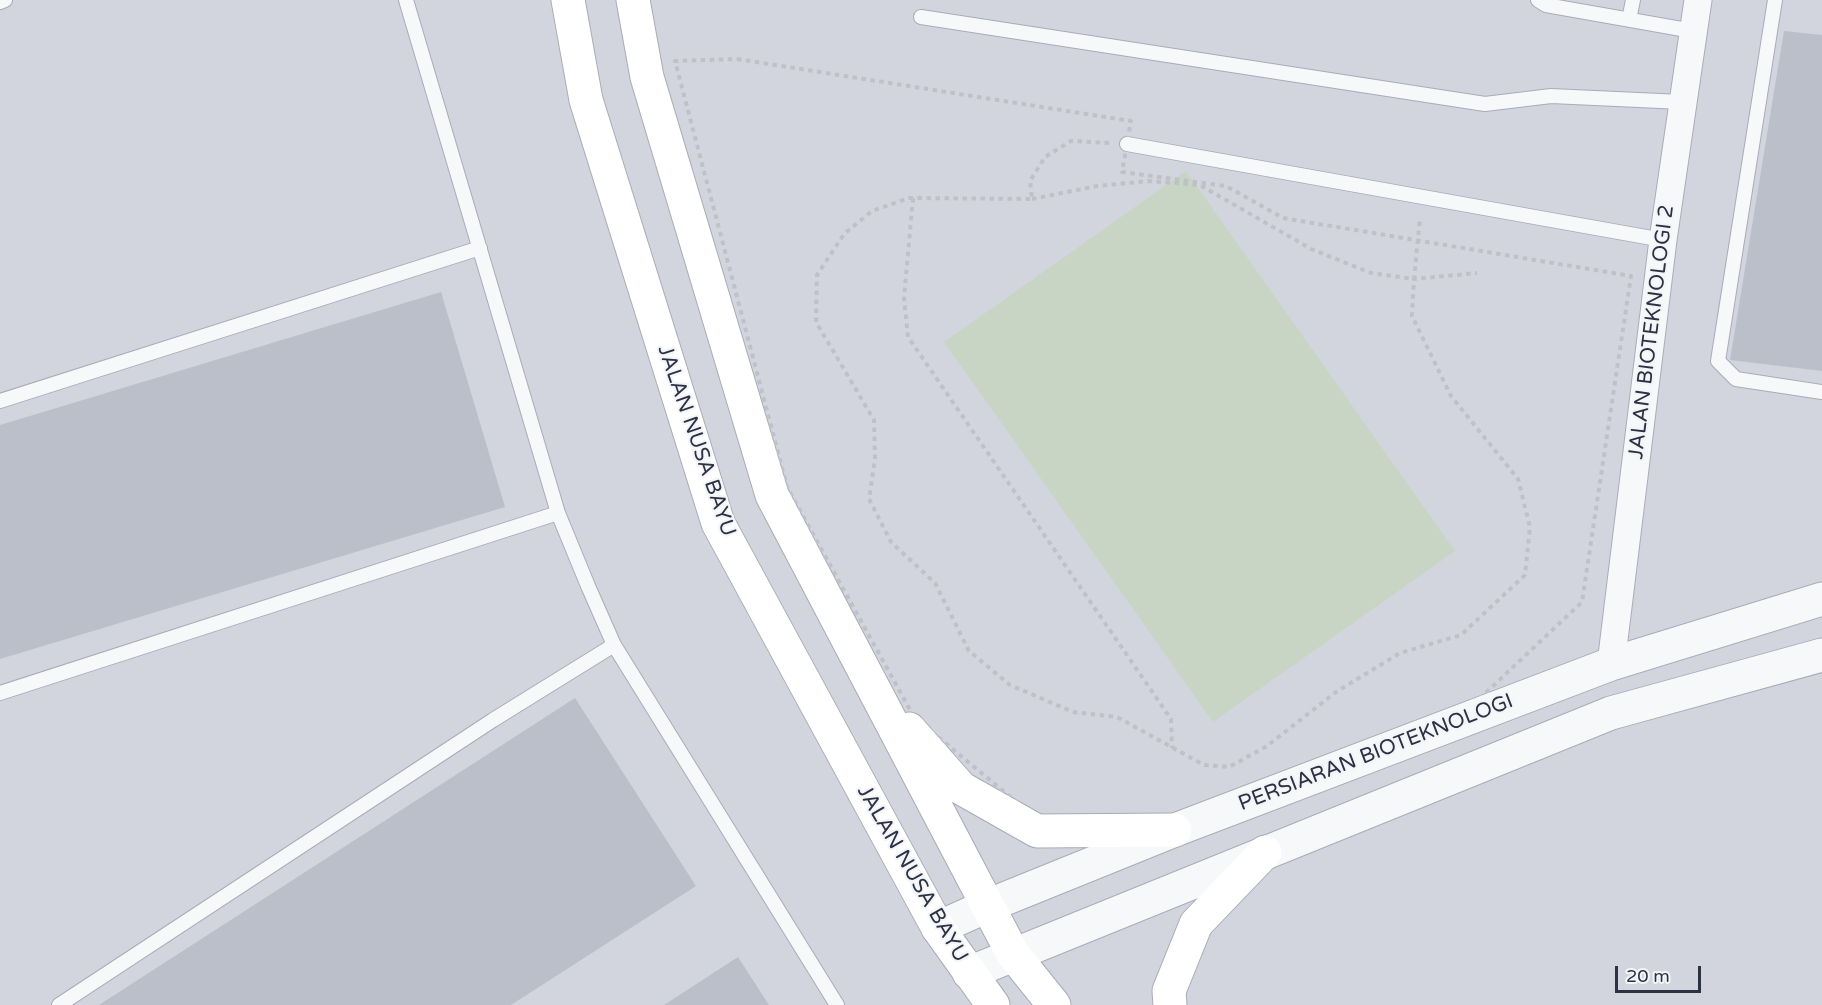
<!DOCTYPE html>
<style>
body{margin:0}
#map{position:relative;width:1822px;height:1005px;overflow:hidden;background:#e4e6ec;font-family:"Varela Round",sans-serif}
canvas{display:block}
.scale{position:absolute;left:1615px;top:966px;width:86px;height:27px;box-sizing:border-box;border:3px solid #2c3244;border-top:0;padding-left:8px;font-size:18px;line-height:21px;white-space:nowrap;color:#2c3244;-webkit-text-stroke:4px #f4f5f9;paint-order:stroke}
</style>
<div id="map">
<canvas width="1822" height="1005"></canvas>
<div class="scale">20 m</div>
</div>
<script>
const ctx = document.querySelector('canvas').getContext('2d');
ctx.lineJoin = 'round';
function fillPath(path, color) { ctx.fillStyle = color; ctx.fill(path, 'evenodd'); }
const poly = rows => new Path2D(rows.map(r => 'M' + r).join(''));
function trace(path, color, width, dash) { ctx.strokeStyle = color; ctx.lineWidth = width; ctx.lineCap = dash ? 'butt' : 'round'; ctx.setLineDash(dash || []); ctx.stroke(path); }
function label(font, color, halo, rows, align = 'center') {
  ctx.font = font + ' "Varela Round",sans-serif'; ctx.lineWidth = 4.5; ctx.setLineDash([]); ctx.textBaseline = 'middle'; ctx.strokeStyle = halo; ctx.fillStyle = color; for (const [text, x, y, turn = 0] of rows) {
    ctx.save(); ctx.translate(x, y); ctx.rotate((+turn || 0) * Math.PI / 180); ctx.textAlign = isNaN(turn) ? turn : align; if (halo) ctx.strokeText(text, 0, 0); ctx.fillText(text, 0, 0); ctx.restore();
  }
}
fillPath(poly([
 [0,0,1822,0,1822,1005,0,1005]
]), '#d2d5de');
fillPath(poly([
 [1186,171,1455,551,1213,722,944,342]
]), '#c8d5c5');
fillPath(poly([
 [1784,31,1822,35,1822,371,1730,360],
 [441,292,505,507,0,659,0,425],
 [575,698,696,886,511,1005,99,1005],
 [738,957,769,1005,664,1005]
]), '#bbbfc9');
const service = poly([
 [406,0,558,513,588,586,614,645,837,1005],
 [1538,0,1546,5,1693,31],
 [1775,0,1718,361,1736,379,1822,392],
 [0,2,5,0],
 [921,17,1485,104,1551,96,1682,102],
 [1629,20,1633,0],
 [1127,144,1663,240],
 [0,401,480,248],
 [0,693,558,513],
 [59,1005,493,720,614,645]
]);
const minor = poly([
 [1611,664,1663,240,1698,0]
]);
const tertiary = poly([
 [938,928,987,906,1175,830,1611,664,1822,599],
 [969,973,1611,713,1822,655]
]);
const secondary = poly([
 [568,0,586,100,718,523,938,928,993,1005],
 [633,0,647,77,772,495,1013,954,1054,1005],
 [909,729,961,788,1037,831,1175,830],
 [1170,1005,1169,991,1196,924,1265,852]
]);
trace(service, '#a9acb6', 16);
trace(minor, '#a9acb6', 29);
trace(tertiary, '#a9acb6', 35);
trace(secondary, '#a9acb6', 35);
trace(poly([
 [737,59,1131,121,1122,172,1226,186,1283,218,1631,276,1582,602,1474,704,1173,818,1038,820,914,717,787,487,675,61,737,59],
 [1109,143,1071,141,1045,157,1030,181,1032,199,909,198,872,211,844,234,817,275,816,322,874,420,875,459,869,499,891,542,935,583,969,651,1010,685,1073,712,1117,717,1204,765,1229,767,1267,746,1336,692,1400,653,1461,635,1525,575,1530,527,1518,479,1451,396,1412,316,1414,279,1477,273],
 [913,198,904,298,908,337,1171,719,1172,748],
 [1032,199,1097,186,1149,181,1200,185,1311,249,1371,273,1414,279,1420,218]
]), '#bec1c7', 4, [4.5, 4.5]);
trace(service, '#f7f8fa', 14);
trace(minor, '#f7f8fa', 27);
trace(tertiary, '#f7f8fa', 33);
trace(secondary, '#fff', 33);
label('21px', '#2c3244', '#f4f5f9', [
 ["JALAN BIOTEKNOLOGI 2",1652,332,-83],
 ["JALAN NUSA BAYU",696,441,71],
 ["PERSIARAN BIOTEKNOLOGI",1376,753,-21],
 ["JALAN NUSA BAYU",912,874,60]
]);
</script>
